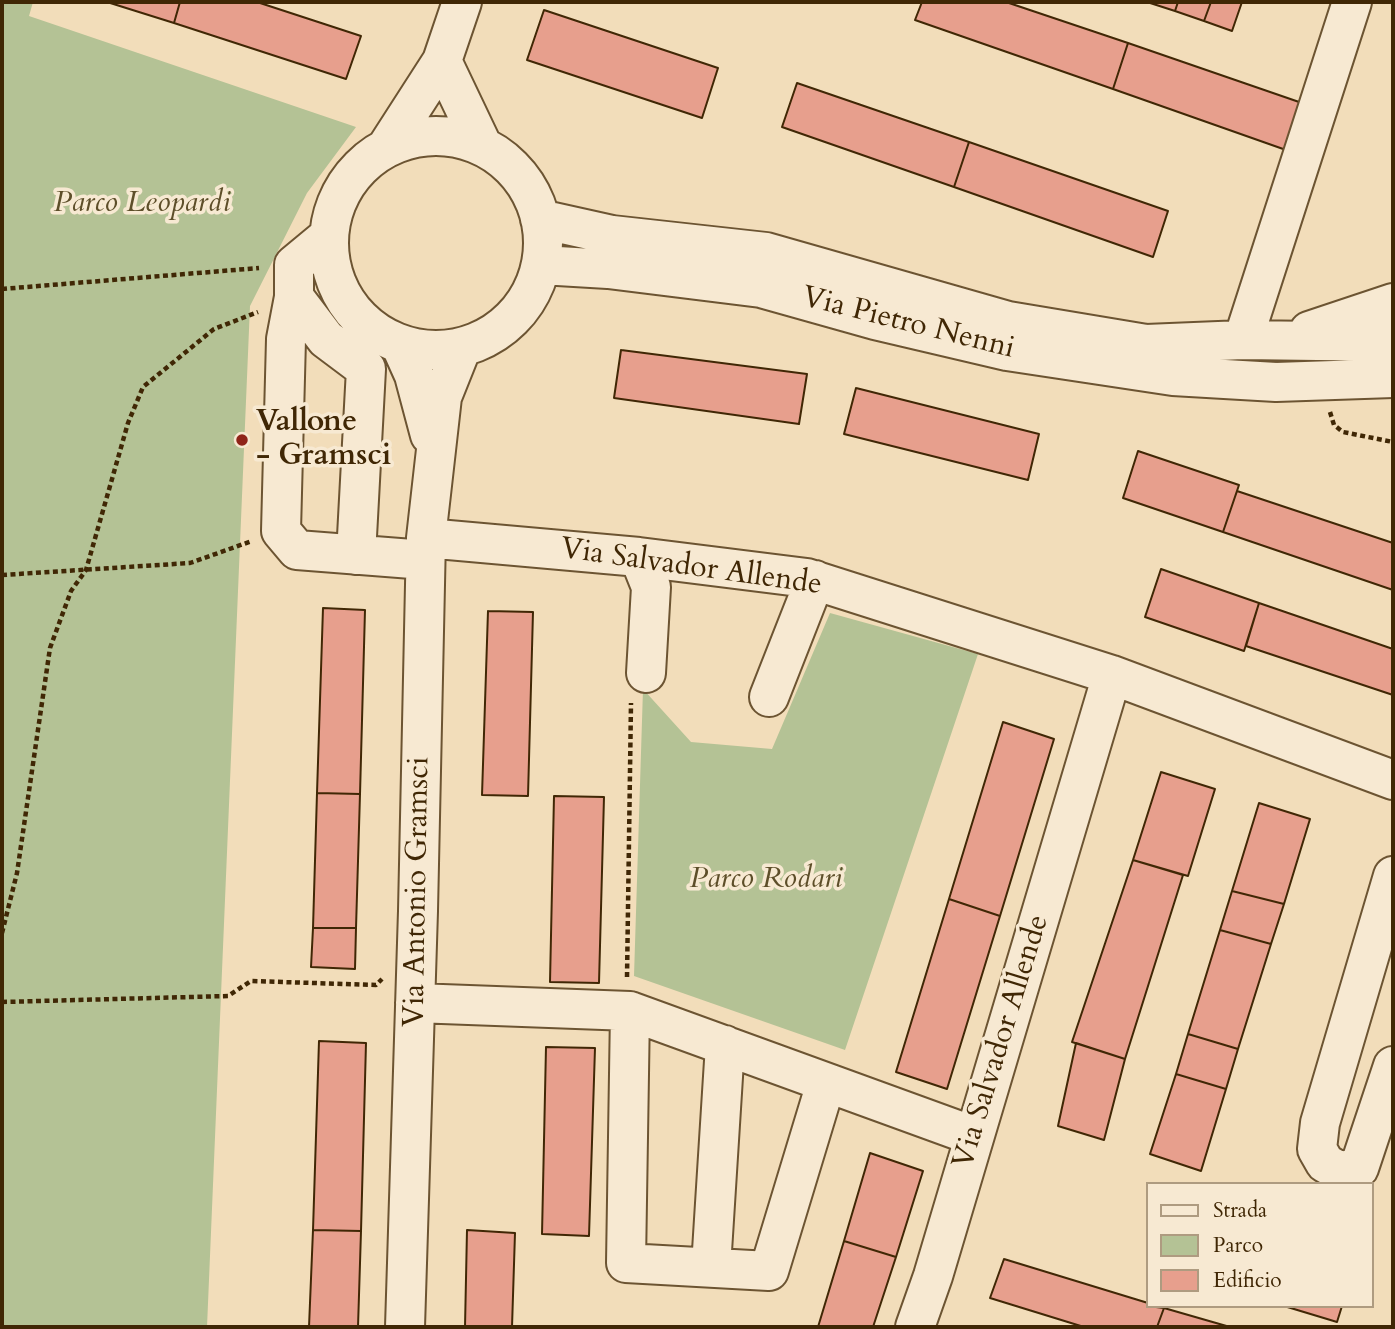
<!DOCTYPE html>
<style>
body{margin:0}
#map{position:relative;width:1395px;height:1329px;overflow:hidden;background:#f2ddba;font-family:Cardo,serif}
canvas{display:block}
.frame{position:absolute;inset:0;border:4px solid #402705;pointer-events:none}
.legend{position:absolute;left:1146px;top:1182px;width:228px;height:126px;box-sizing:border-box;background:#f7e9d2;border:2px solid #ae9b80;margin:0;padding:9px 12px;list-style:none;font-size:21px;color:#402705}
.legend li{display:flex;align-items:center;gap:14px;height:35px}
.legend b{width:35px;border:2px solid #ae9b80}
</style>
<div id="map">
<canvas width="1395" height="1329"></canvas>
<div class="frame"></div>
<ul class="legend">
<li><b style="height:9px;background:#f7e9d2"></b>Strada</li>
<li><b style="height:19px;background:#b4c295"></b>Parco</li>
<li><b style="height:19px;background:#e79f8d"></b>Edificio</li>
</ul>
</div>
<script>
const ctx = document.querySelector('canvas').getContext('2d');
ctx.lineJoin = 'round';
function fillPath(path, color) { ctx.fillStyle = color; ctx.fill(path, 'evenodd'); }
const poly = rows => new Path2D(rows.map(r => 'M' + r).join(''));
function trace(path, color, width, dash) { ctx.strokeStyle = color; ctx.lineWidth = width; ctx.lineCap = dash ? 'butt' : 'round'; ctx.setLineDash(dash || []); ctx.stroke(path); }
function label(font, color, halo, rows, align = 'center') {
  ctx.font = font + ' Cardo,serif'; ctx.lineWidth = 7; ctx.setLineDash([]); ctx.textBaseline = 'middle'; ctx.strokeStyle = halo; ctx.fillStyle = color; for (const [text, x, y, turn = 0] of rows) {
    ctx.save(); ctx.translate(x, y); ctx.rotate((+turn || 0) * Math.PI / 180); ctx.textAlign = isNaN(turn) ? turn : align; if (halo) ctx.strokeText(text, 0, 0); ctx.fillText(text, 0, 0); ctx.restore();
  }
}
fillPath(poly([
 [2,2,33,2,29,16,356,127,307,193,250,306,207,1327,2,1327],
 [830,613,978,654,845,1050,634,976,643,689,691,742,772,749]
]), '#b4c295');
const building = poly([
 [107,2,180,2,174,23,107,2],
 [180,2,257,2,361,36,346,79,174,23,180,2],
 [922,2,1006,2,1128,43,1113,89,915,20,922,2],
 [1147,2,1178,2,1175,11,1147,2],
 [1178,2,1211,2,1204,21,1175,11,1178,2],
 [1211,2,1242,2,1232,31,1204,21,1211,2],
 [544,10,718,68,702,118,527,60,544,10],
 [1128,43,1302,103,1286,150,1113,89,1128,43],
 [797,83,969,142,954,187,782,127,797,83],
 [969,142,1168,211,1153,257,954,187,969,142],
 [621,350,807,374,799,424,614,398,621,350],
 [856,388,1039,434,1028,480,844,434,856,388],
 [1138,451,1239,485,1223,532,1123,498,1138,451],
 [1237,491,1393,543,1393,590,1223,532,1237,491],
 [1161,569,1259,603,1244,651,1145,617,1161,569],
 [1259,603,1393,649,1393,695,1246,646,1259,603],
 [323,608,365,610,360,794,317,793,323,608],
 [488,611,533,612,528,796,482,795,488,611],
 [1003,722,1054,739,1000,916,949,899,1003,722],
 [1161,772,1215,789,1188,876,1133,860,1161,772],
 [317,793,360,794,356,928,313,928,317,793],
 [554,796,604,797,599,983,550,982,554,796],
 [1259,803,1310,819,1284,904,1232,891,1259,803],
 [1133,860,1183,875,1125,1059,1072,1042,1133,860],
 [1232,891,1284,904,1271,944,1220,930,1232,891],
 [949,899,1000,916,947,1089,896,1072,949,899],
 [313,928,356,928,355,969,311,967,313,928],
 [1220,930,1271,944,1238,1049,1188,1034,1220,930],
 [1188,1034,1238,1049,1226,1089,1176,1074,1188,1034],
 [319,1041,366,1043,361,1231,313,1230,319,1041],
 [1076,1043,1125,1059,1104,1140,1058,1126,1076,1043],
 [546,1047,595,1048,589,1236,542,1234,546,1047],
 [1176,1074,1226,1089,1201,1171,1150,1154,1176,1074],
 [870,1153,923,1171,896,1257,844,1241,870,1153],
 [313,1230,361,1231,358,1327,309,1327,313,1230],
 [467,1230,515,1233,512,1327,465,1327,467,1230],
 [844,1241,896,1257,873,1327,818,1327,844,1241],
 [1004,1259,1148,1303,1148,1306,1164,1308,1157,1327,1084,1327,990,1298,1004,1259],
 [1284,1306,1342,1306,1337,1322,1284,1306],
 [1164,1308,1230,1327,1157,1327,1164,1308]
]);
fillPath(building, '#e79f8d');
trace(building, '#402705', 2);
const minor = poly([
 [442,61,483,147],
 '329 243a107 107 0 1 1 214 0a107 107 0 1 1-214 0Z',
 [386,148,442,61,462,2],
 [540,219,612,235,766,252,1008,321,1146,344,1243,340,1393,342],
 [329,236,294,265,294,297,286,339,281,531,297,550,425,560],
 [541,265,608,269,761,288,875,320,1007,351,1173,376,1276,382,1393,378],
 [294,297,326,339,366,369,356,555],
 [1309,331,1393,303],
 [1243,340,1352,2],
 [400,344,414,375,430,435],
 [426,538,639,557,807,578,1112,675,1393,780],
 [639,557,651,587,646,673],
 [769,697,815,580],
 [1393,876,1320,1123,1317,1149,1325,1163,1339,1171,1359,1168,1393,1066],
 [415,1003,630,1011,960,1131],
 [630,1011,626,1263,769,1271,826,1083],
 [711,1267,725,1045],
 [405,1327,418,911,426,538,442,397,462,347],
 [915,1327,933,1276,1112,675]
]);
trace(minor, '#6c5432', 42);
trace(poly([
 [2,289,259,268],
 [1330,412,1334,425,1343,432,1393,442],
 [2,575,190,563,252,541],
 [2,933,17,873,50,648,71,591,86,570,128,423,143,387,214,329,258,312],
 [627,977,631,703],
 [2,1002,228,996,251,981,376,985,382,979]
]), '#402705', 4.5, [5, 3.5]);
trace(minor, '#f7e9d2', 38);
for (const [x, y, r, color] of [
 [242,440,7,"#8f2418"]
]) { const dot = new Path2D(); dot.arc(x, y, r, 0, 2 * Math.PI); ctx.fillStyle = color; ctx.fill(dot); trace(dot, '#f7e9d2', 2.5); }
label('italic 30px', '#5d4e29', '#f7e9d2', [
 ["Parco Leopardi",142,204],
 ["Parco Rodari",766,880]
]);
label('30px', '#402705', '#f7e9d2', [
 ["Via Pietro Nenni",908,324,14],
 ["Via Salvador Allende",691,568,8],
 ["Via Antonio Gramsci",418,892,-89],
 ["Via Salvador Allende",1002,1042,-73]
]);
label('bold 30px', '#402705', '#f7e9d2', [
 ["Vallone",256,423],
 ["- Gramsci",256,457]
], 'left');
</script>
